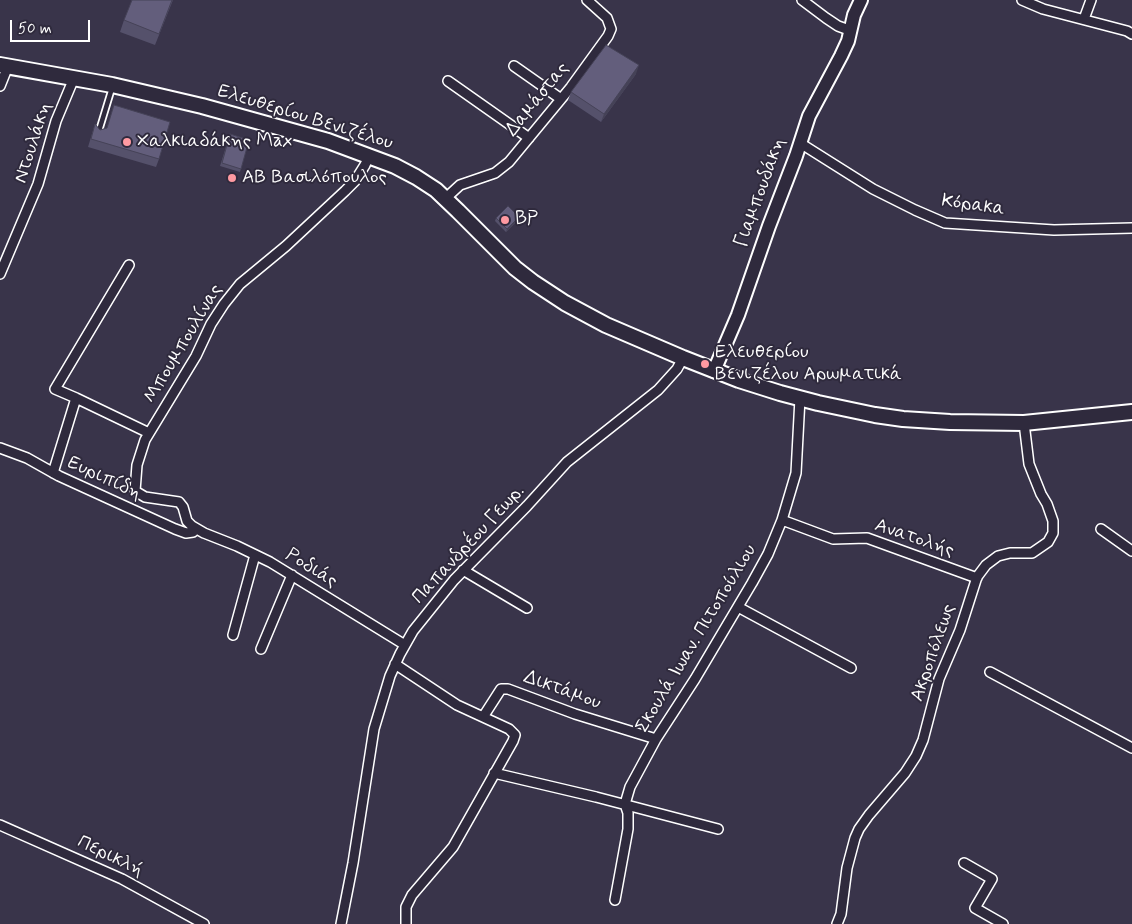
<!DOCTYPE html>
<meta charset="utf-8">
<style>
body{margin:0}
#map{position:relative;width:1132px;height:924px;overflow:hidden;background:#39344a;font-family:Mynerve,sans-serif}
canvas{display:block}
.scale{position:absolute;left:10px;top:20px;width:80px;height:22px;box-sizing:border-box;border:2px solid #fff;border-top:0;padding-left:6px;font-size:15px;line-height:18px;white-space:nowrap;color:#fff;-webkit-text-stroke:4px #2f2a3d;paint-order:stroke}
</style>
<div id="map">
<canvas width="1132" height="924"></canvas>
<div class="scale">50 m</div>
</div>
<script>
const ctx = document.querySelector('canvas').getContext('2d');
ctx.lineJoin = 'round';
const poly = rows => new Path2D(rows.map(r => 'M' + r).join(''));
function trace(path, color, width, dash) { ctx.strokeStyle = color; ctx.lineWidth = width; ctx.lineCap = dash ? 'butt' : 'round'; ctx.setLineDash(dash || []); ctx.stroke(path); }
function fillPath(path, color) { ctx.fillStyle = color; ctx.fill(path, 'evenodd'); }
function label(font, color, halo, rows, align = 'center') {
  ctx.font = font + ' Mynerve,sans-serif'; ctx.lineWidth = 4; ctx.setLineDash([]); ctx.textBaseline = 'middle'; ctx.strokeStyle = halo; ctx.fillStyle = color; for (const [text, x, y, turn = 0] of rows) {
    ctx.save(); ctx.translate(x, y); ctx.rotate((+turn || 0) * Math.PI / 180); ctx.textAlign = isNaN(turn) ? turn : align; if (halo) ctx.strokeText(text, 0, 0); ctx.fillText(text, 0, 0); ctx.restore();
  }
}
const lane = poly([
 [98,134,112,88]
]);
const street = poly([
 [802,0,826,18,838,26,849,30],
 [1022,0,1043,9,1127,31,1132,34],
 [1084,19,1091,0],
 [514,66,561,99],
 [448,81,529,138],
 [0,86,8,66],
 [800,143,873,189,915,210,945,223,1054,230,1132,228],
 [369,156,365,165,355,181,345,191,286,246,240,284,224,304,211,324,196,356,145,440,137,465,135,491,145,497,179,502,183,507,187,521,192,526,204,533,237,546,270,562,405,645],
 [446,198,460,185,495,173,509,162,571,87,608,36,611,29,607,18,587,0],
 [0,274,38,184,56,121,74,78],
 [76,398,149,433],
 [0,448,27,458,59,476,175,529,186,533,193,532,196,529],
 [53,473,76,398,55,389,129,265],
 [782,520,833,539,867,538,977,578],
 [1101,529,1132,551],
 [463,570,527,608],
 [738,607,851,668],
 [233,635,255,555],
 [261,649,292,575],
 [395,664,457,705,483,717,501,689,508,689,575,714,656,739],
 [990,672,1132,748],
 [494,773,596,797,718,829],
 [0,825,122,879,204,924],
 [964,863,992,879,975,908,1003,924],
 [615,900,628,829,628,813,625,804,630,787,656,739,695,679,752,583,768,554,782,520,796,473,800,398],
 [341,924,353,863,374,729,390,676,400,654,413,631,454,580,527,506,567,462,658,390,677,369,683,358],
 [406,924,406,907,412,895,453,847,513,741,515,735,509,729,483,717],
 [837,924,841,914,847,868,855,838,859,829,869,815,905,773,916,756,923,740,939,679,960,630,977,577,986,565,998,556,1010,553,1032,553,1048,542,1053,533,1053,521,1047,504,1041,494,1029,464,1024,423]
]);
const secondary = poly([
 [714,371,738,315,769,226,796,156,809,116,841,56,848,41,854,15,861,0]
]);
const primary = poly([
 [0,65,112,85,202,106,328,141,395,166,416,177,436,190,458,211,515,268,533,282,565,303,606,325,683,358,739,380,780,393,818,403,875,415,903,419,950,422,1024,423,1132,412]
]);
trace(lane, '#fff', 8);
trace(street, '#fff', 12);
trace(secondary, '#fff', 16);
trace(primary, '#fff', 18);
trace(lane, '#2f2a3d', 4.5);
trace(street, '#2f2a3d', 9);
trace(secondary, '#2f2a3d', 12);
trace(primary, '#2f2a3d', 14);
fillPath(poly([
 [173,0,155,45,120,32,124,20],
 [636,74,601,122,568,100,571,92],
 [114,105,159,159,156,167,88,147,95,124,100,130,107,128],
 [230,134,249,140,240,172,220,166],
 [496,218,518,220,506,232,495,221]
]), '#55516b');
fillPath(poly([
 [639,65,636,74,601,122,604,114],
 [519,217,518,220,506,232,507,229]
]), '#454257');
const building = poly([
 [132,0,172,0,159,34,124,20,132,0],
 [606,45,639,65,604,114,571,92,606,45],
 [114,105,170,122,159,159,91,139,95,124,100,130,107,128,114,105],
 [230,134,249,140,241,169,222,163,230,134],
 [508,206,519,217,507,229,496,218,508,206]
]);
fillPath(building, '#635e7c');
trace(building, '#454257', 1);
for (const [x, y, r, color] of [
 [127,142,5,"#ff9aa2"],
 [232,178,5,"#ff9aa2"],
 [505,220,5,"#ff9aa2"],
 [705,364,5,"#ff9aa2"]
]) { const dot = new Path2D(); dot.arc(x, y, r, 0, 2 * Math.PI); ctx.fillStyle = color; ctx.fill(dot); trace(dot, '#2f2a3d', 2); }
label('19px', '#fff', '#2f2a3d', [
 ["Δαμάστας",538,100,-51],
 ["Ελευθερίου Βενιζέλου",305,118,17],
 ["Ντουλάκη",34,143,-72],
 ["Γιαμπουδάκη",761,193,-70],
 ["Κόρακα",973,206,8],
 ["Μπουμπουλίνας",184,344,-59],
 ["Ευριπίδη",104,479,25],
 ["Ανατολής",914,539,19],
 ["Παπανδρέου Γεωρ.",469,545,-47],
 ["Ροδιάς",311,569,32],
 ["Σκουλά Ιωαν. Πιτοπούλιου",697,639,-59],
 ["Ακροπόλεως",934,653,-71],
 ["Δικτάμου",562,691,20],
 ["Περικλή",110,857,26]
]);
label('19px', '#fff', '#2f2a3d', [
 ["Χαλκιαδάκης Max",137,142],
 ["ΑΒ Βασιλόπουλος",242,178],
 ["BP",515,220],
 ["Ελευθερίου",715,353],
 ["Βενιζέλου Αρωματικά",715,375]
], 'left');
</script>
